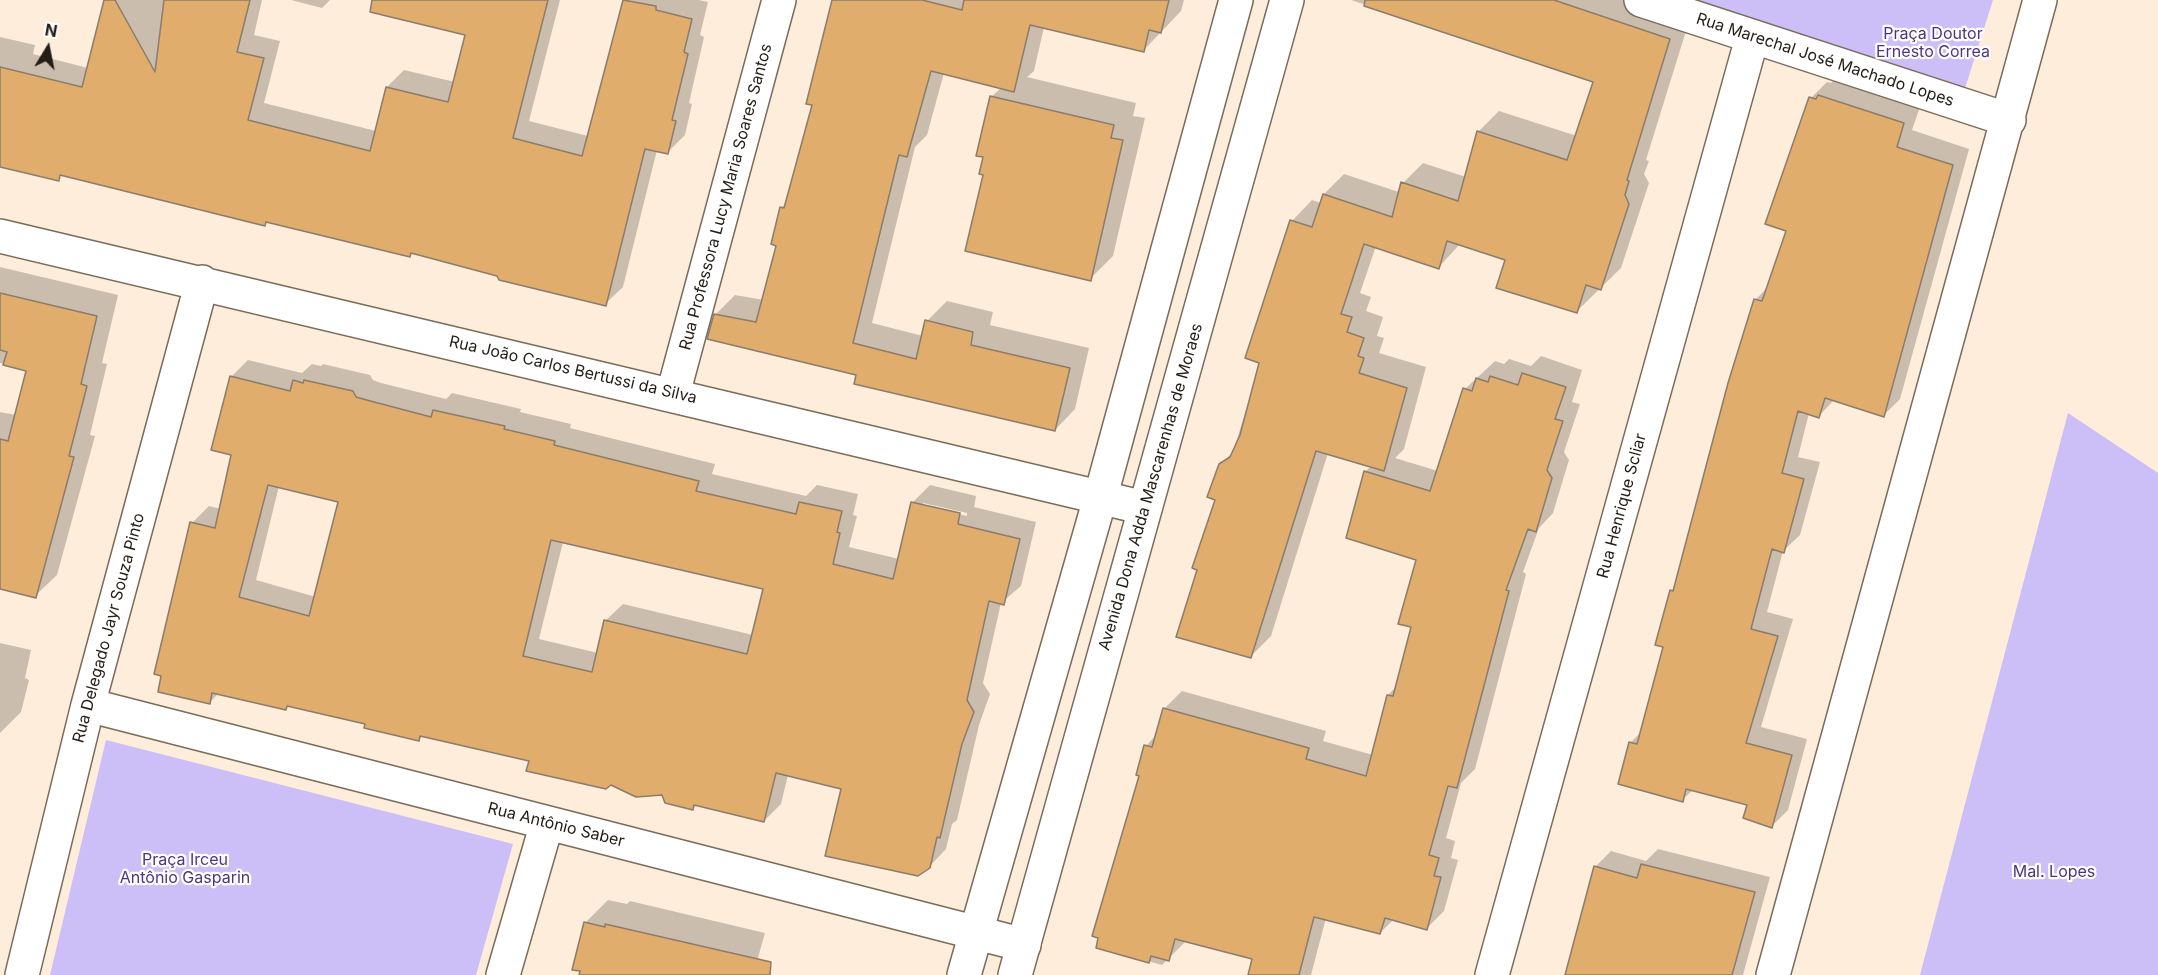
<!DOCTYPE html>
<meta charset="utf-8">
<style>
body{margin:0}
#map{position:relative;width:2158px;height:975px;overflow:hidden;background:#feedda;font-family:Inter,sans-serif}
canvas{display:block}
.north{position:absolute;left:18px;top:18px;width:60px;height:60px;-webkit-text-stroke:4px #fff;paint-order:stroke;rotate:10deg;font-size:16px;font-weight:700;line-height:24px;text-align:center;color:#231d16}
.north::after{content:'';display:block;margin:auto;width:21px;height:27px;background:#231d16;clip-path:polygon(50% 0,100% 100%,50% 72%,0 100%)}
</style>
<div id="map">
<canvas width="2158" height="975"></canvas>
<div class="north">N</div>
</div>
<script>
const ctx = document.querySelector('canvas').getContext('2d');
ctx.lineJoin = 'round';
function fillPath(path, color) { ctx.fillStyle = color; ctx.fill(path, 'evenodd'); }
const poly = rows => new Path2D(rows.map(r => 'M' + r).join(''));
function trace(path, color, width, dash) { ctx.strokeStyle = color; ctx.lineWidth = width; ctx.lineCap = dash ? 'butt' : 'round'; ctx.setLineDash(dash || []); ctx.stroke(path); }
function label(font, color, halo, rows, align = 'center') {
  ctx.font = font + ' Inter,sans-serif'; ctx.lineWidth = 4.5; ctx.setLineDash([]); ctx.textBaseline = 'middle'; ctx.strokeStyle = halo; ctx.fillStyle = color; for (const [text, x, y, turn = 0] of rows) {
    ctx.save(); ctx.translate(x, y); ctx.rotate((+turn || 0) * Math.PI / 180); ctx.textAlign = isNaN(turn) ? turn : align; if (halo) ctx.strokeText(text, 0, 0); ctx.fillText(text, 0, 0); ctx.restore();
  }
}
fillPath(poly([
 [1679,0,1993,0,1962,98],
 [2068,413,2158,473,2158,975,1920,975],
 [106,740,513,844,476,975,50,975]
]), '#ccbef7');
fillPath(poly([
 [105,0,262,0,254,35,280,41,264,103,376,131,387,87,404,70,455,82,467,34,400,0,560,0,529,121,588,136,624,0,699,0,708,2,700,35,704,37,689,103,692,104,685,135,668,152,657,150,623,287,605,304,413,252,409,256,268,221,265,224,0,159,0,37,35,45,33,54,88,68],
 [291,0,330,0,322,8],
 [833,0,1184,0,1181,11,1143,51,1044,27,1034,71,1027,77,1136,103,1133,116,1145,118,1113,256,1090,279,985,174,991,97,1001,88,944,73,927,135,915,147,872,323,923,336,927,321,947,301,993,312,990,325,1089,348,1075,409,1055,430,858,374,715,315,735,295,764,300,778,245,781,208,787,202,813,104],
 [1351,0,1635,0,1690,18,1646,160,1649,161,1644,174,1649,183,1621,268,1576,312,1507,259,1460,244,1439,267,1376,246,1360,293,1371,297,1366,311,1383,317,1377,336,1384,338,1379,353,1426,367,1404,449,1395,458,1438,471,1465,389,1495,361,1504,364,1509,359,1531,366,1541,356,1582,370,1572,402,1580,404,1564,452,1569,460,1553,513,1539,528,1523,572,1526,574,1475,769,1461,783,1446,838,1455,841,1451,858,1458,860,1444,911,1427,928,1394,919,1380,933,1326,918,1311,975,1249,975,1254,958,1186,941,1162,965,1097,947,1146,746,1156,735,1164,709,1182,691,1326,731,1323,741,1373,755,1388,695,1396,687,1412,626,1418,559,1365,472,1371,466,1328,453,1271,636,1251,656,1199,569,1216,499,1220,465,1233,452,1261,362,1247,357,1292,221,1312,200,1321,203,1324,194,1344,174,1399,192,1403,183,1423,163,1466,177,1478,132,1499,111,1577,136,1595,81],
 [1835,79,1920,107,1912,130,1969,149,1900,399,1884,415,1835,399,1819,416,1809,413,1798,457,1820,462,1800,535,1783,551,1767,612,1793,619,1761,727,1807,739,1788,810,1772,826,1748,804,1693,790,1682,800,1620,783,1631,742,1642,731,1665,646,1671,591,1675,587,1755,300,1769,286,1787,230,1811,98,1827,82,1831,83],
 [0,267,118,295,102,363,107,364,90,435,95,436,57,575,35,596,0,587,0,412,16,415,28,370,0,363],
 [248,360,302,373,312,364,321,366,323,364,370,375,373,380,381,383,446,399,452,393,521,409,520,412,571,424,570,428,715,464,712,474,806,496,817,485,858,494,853,515,857,516,849,547,899,559,912,503,930,485,976,496,974,507,1036,522,1021,586,1001,603,983,683,990,694,979,725,957,820,952,824,946,849,929,867,843,788,788,775,781,804,764,821,697,804,693,808,663,794,611,783,531,760,423,735,419,740,367,723,289,704,286,708,219,693,209,703,192,523,209,506,221,509,233,454,231,377],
 [279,486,339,501,316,597,256,580],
 [923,503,967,513,967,516,923,506],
 [563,542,765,588,753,635,623,604,605,621,598,653,539,639],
 [0,643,31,650,25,678,29,680,21,712,0,733],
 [1658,849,1770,877,1743,975,1567,975,1595,867,1611,851,1646,861],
 [608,900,627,904,630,901,765,933,753,975,581,975,585,923]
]), '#0003');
const building = poly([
 [104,0,115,0,155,72,164,0,250,0,237,52,264,58,248,120,370,151,386,87,448,102,465,35,370,12,372,0,548,0,513,138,582,156,623,0,656,6,656,10,692,19,684,52,688,54,672,120,676,121,668,154,645,149,606,306,499,280,497,276,411,253,410,257,266,222,265,226,60,175,59,181,0,167,0,67,82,87,104,0],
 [832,0,922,0,962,10,964,0,1169,0,1161,33,1149,30,1144,52,1030,25,1014,92,931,71,907,157,899,155,853,343,916,359,925,320,973,332,971,345,1070,368,1055,431,854,384,856,375,707,339,714,314,756,322,776,246,771,244,780,207,784,208,812,105,806,104,832,0],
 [1365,0,1554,0,1670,39,1627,180,1629,181,1625,195,1629,204,1601,290,1586,285,1577,313,1496,288,1505,260,1447,241,1439,269,1364,244,1341,314,1352,317,1347,332,1364,338,1358,356,1364,358,1359,373,1407,388,1384,471,1316,451,1251,658,1176,637,1197,570,1192,568,1215,500,1207,497,1219,464,1230,457,1240,435,1259,363,1245,358,1290,220,1312,227,1323,194,1392,217,1401,182,1458,201,1477,131,1567,160,1593,82,1364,6,1365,0],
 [1818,95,1904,123,1897,147,1953,165,1884,417,1825,398,1819,418,1798,411,1782,473,1804,479,1784,553,1772,549,1751,629,1778,636,1746,743,1792,755,1772,828,1743,818,1747,805,1686,789,1683,802,1618,784,1629,742,1637,744,1663,647,1655,645,1670,590,1673,591,1728,383,1754,299,1762,301,1786,231,1765,224,1809,97,1816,99,1818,95],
 [990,96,1114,125,1111,138,1123,140,1091,281,965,251,983,175,979,174,983,157,976,156,990,96],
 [0,293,97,316,81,384,87,386,69,456,74,457,36,598,0,589,0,439,8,441,26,371,3,365,7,352,0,350,0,293],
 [1522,373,1566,387,1555,419,1563,421,1547,470,1552,478,1536,532,1528,529,1506,590,1509,591,1457,788,1448,786,1429,855,1439,858,1434,876,1441,877,1427,930,1385,918,1380,934,1314,917,1299,975,1248,975,1252,959,1175,939,1169,961,1151,956,1149,963,1096,948,1098,938,1092,936,1139,776,1136,775,1144,745,1152,747,1163,708,1309,748,1306,759,1366,776,1387,695,1393,696,1411,627,1398,624,1416,560,1346,538,1364,471,1430,491,1463,388,1472,391,1476,378,1488,382,1490,376,1518,385,1522,373],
 [230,376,290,391,293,380,303,383,304,380,353,391,356,397,363,399,431,417,433,410,505,426,504,429,555,441,554,445,699,481,696,491,796,514,799,502,842,511,837,532,840,533,833,564,893,579,911,502,960,513,958,524,1020,539,1004,605,989,601,967,700,974,712,962,744,940,838,937,837,930,868,918,876,825,856,841,789,776,773,764,822,694,805,693,810,665,803,662,795,636,797,611,785,606,789,526,771,529,761,420,736,419,741,364,728,365,724,287,706,286,710,212,693,210,704,158,692,161,676,154,674,190,522,215,528,231,455,211,450,230,376],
 [268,485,338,502,309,616,239,597,268,485],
 [551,540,763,589,747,654,604,620,592,672,523,656,551,540],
 [1641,864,1755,892,1732,975,1565,975,1594,866,1637,878,1641,864],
 [584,922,605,927,605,924,771,962,770,975,579,975,580,971,572,970,584,922]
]);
fillPath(building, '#e1ad6c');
trace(building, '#8b7c6b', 1.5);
const minor = poly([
 [1641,0,2009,120],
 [0,236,1145,508],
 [673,394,779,0],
 [88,705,1024,945],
 [22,975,88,705,202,282],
 [503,975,547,823],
 [1492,975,1752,38],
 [1773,975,2040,0]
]);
const secondary = poly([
 [964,975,1101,495,1236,0],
 [1015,975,1287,0]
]);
trace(minor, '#7a6b5b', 36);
trace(secondary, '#7a6b5b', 36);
trace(minor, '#fff', 33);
trace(secondary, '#fff', 33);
label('16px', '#4f3486', '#fff', [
 ["Praça Doutor",1933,34],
 ["Ernesto Correa",1933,52],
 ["Praça Irceu",185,860],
 ["Antônio Gasparin",185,878],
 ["Mal. Lopes",2054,872]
]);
label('16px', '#231d16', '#fff', [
 ["Rua Marechal José Machado Lopes",1825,60,18],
 ["Rua Professora Lucy Maria Soares Santos",726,197,-75],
 ["Rua João Carlos Bertussi da Silva",573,370,13],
 ["Avenida Dona Adda Mascarenhas de Moraes",1151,487,-74],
 ["Rua Henrique Scliar",1622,506,-75],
 ["Rua Delegado Jayr Souza Pinto",109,628,-75],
 ["Rua Antônio Saber",556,825,14]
]);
</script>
